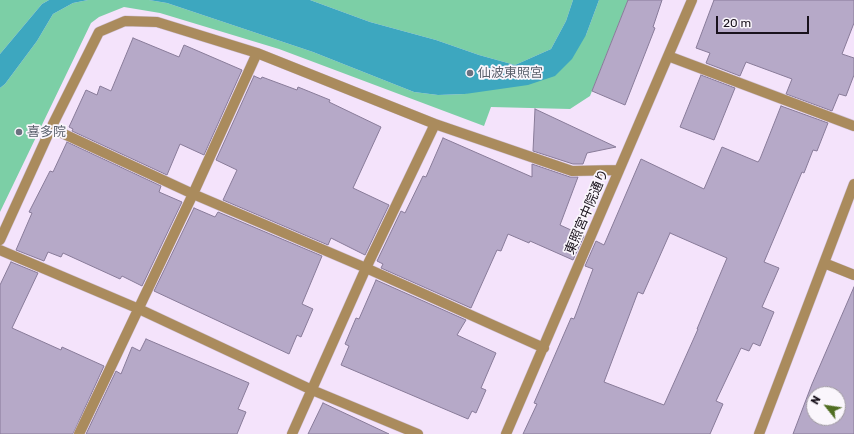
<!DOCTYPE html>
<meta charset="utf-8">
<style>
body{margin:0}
#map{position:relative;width:854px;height:434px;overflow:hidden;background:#f4e3fb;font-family:Rubik,sans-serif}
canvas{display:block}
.north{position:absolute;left:806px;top:386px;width:40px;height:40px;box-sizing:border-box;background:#faf6fc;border:1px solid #a09ba2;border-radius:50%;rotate:300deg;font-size:11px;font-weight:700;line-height:16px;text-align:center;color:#19121c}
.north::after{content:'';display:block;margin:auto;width:14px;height:18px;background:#506d22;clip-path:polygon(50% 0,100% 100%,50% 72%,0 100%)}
.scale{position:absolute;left:716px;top:16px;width:93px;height:18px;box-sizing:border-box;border:2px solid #19121c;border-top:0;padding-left:5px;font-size:12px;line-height:14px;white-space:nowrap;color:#19121c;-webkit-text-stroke:3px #faf6fc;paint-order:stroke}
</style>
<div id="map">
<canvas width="854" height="434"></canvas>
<div class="north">N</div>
<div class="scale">20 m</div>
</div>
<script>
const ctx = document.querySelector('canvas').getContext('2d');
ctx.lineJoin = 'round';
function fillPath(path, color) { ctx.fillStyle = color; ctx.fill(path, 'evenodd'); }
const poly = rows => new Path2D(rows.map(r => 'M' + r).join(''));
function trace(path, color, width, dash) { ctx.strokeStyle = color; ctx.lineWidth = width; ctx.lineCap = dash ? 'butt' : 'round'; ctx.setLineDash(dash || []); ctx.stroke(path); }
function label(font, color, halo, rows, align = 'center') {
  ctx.font = font + ' Rubik,"Noto Sans JP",sans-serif'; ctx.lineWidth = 3.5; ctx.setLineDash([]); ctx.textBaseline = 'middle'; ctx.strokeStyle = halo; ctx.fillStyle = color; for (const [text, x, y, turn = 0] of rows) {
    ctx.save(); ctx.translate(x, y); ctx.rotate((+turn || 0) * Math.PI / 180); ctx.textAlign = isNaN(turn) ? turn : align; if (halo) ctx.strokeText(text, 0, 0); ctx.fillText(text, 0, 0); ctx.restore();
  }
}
fillPath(poly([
 [0,0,49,0,42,4,0,54],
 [88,0,149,0,167,3,313,52,414,92,438,95,465,94,586,35,599,0,628,0,590,96,570,109,491,107,484,126,279,49,160,13,124,7,99,17,91,23,0,212,0,88,5,84,37,41,53,14,73,3],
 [310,0,573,0,566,21,551,49,515,65,479,55,436,40,370,22]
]), '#7ccfa6');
fillPath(poly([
 [49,0,88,0,73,3,53,14,37,41,5,84,0,88,0,54,42,4],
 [149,0,310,0,370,22,436,40,479,55,515,65,551,49,566,21,573,0,599,0,586,35,572,59,555,76,528,85,465,94,438,95,414,92,313,52,167,3]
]), '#3da7bf');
const building = poly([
 [628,0,662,0,653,27,655,28,625,105,592,91,628,0],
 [714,0,854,0,854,23,842,54,854,58,854,75,846,96,839,94,832,111,786,94,792,79,746,62,740,76,706,63,710,53,696,48,714,0],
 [133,38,179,57,184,45,242,70,204,155,180,144,167,175,72,131,73,129,69,127,86,90,97,95,100,86,111,91,133,38],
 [701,75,735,88,714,140,680,127,701,75],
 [254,76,261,79,262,77,297,90,298,87,330,100,329,102,381,127,353,188,389,205,365,255,331,238,328,245,223,200,237,170,216,160,254,76],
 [781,106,828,123,817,151,813,150,804,173,802,172,764,262,779,268,762,307,774,312,760,346,753,343,749,351,741,348,716,401,723,404,710,434,523,434,537,404,534,403,571,318,574,319,593,269,585,266,596,241,604,245,641,159,704,189,722,147,758,162,760,159,781,106],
 [670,233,727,258,697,329,698,329,664,405,604,382,638,292,643,294,670,233],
 [535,109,616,147,587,153,583,164,573,164,533,151,535,109],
 [443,138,532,177,532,164,570,177,578,177,560,225,584,236,573,260,530,241,529,243,508,234,501,251,497,250,471,308,381,268,383,264,377,261,401,211,405,213,423,176,426,177,443,138],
 [67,142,161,186,159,192,182,202,142,286,122,276,120,279,63,253,61,257,48,252,44,261,16,250,32,213,29,212,50,171,53,172,67,142],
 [194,208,215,217,218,212,322,256,302,304,313,309,301,337,297,335,289,354,154,291,194,208],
 [11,262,38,273,12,328,61,350,62,347,104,366,73,434,0,434,0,285,11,262],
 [376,280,466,320,457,335,496,353,481,388,486,390,476,413,472,411,468,419,341,365,349,346,345,344,356,318,359,319,376,280],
 [854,287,854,434,793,434,812,384,854,287],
 [814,394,838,394,838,418,814,418,814,394],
 [146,339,249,383,238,409,246,412,237,434,86,434,116,371,121,374,132,347,140,351,146,339],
 [323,403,389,434,308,434,323,403]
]);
fillPath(building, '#b6a9c8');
trace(building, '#887b99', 1);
const lane = poly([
 [824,263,854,275],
 [759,434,854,184]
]);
const street = poly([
 [668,56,854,126],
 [51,128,193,194,366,268,544,348],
 [0,240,51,128,99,32,125,21,157,22,257,53,435,124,572,171,619,170],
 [0,250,139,309,312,390,418,434],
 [79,434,193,194,257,53],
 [292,434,366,268,435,124],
 [506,434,692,0]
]);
trace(lane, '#d1c2d7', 11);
trace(street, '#d1c2d7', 11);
trace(lane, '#aa8b5d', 10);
trace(street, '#aa8b5d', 10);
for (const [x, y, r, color] of [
 [470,73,4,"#6b7280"],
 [19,132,4,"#6b7280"]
]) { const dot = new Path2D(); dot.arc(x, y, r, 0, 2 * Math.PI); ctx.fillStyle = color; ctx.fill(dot); trace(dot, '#faf6fc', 1.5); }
label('13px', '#5b616d', '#faf6fc', [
 ["仙波東照宮",478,73],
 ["喜多院",27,132]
], 'left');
label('13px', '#19121c', '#faf6fc', [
 ["東照宮中院通り",587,212,-67]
]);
</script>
